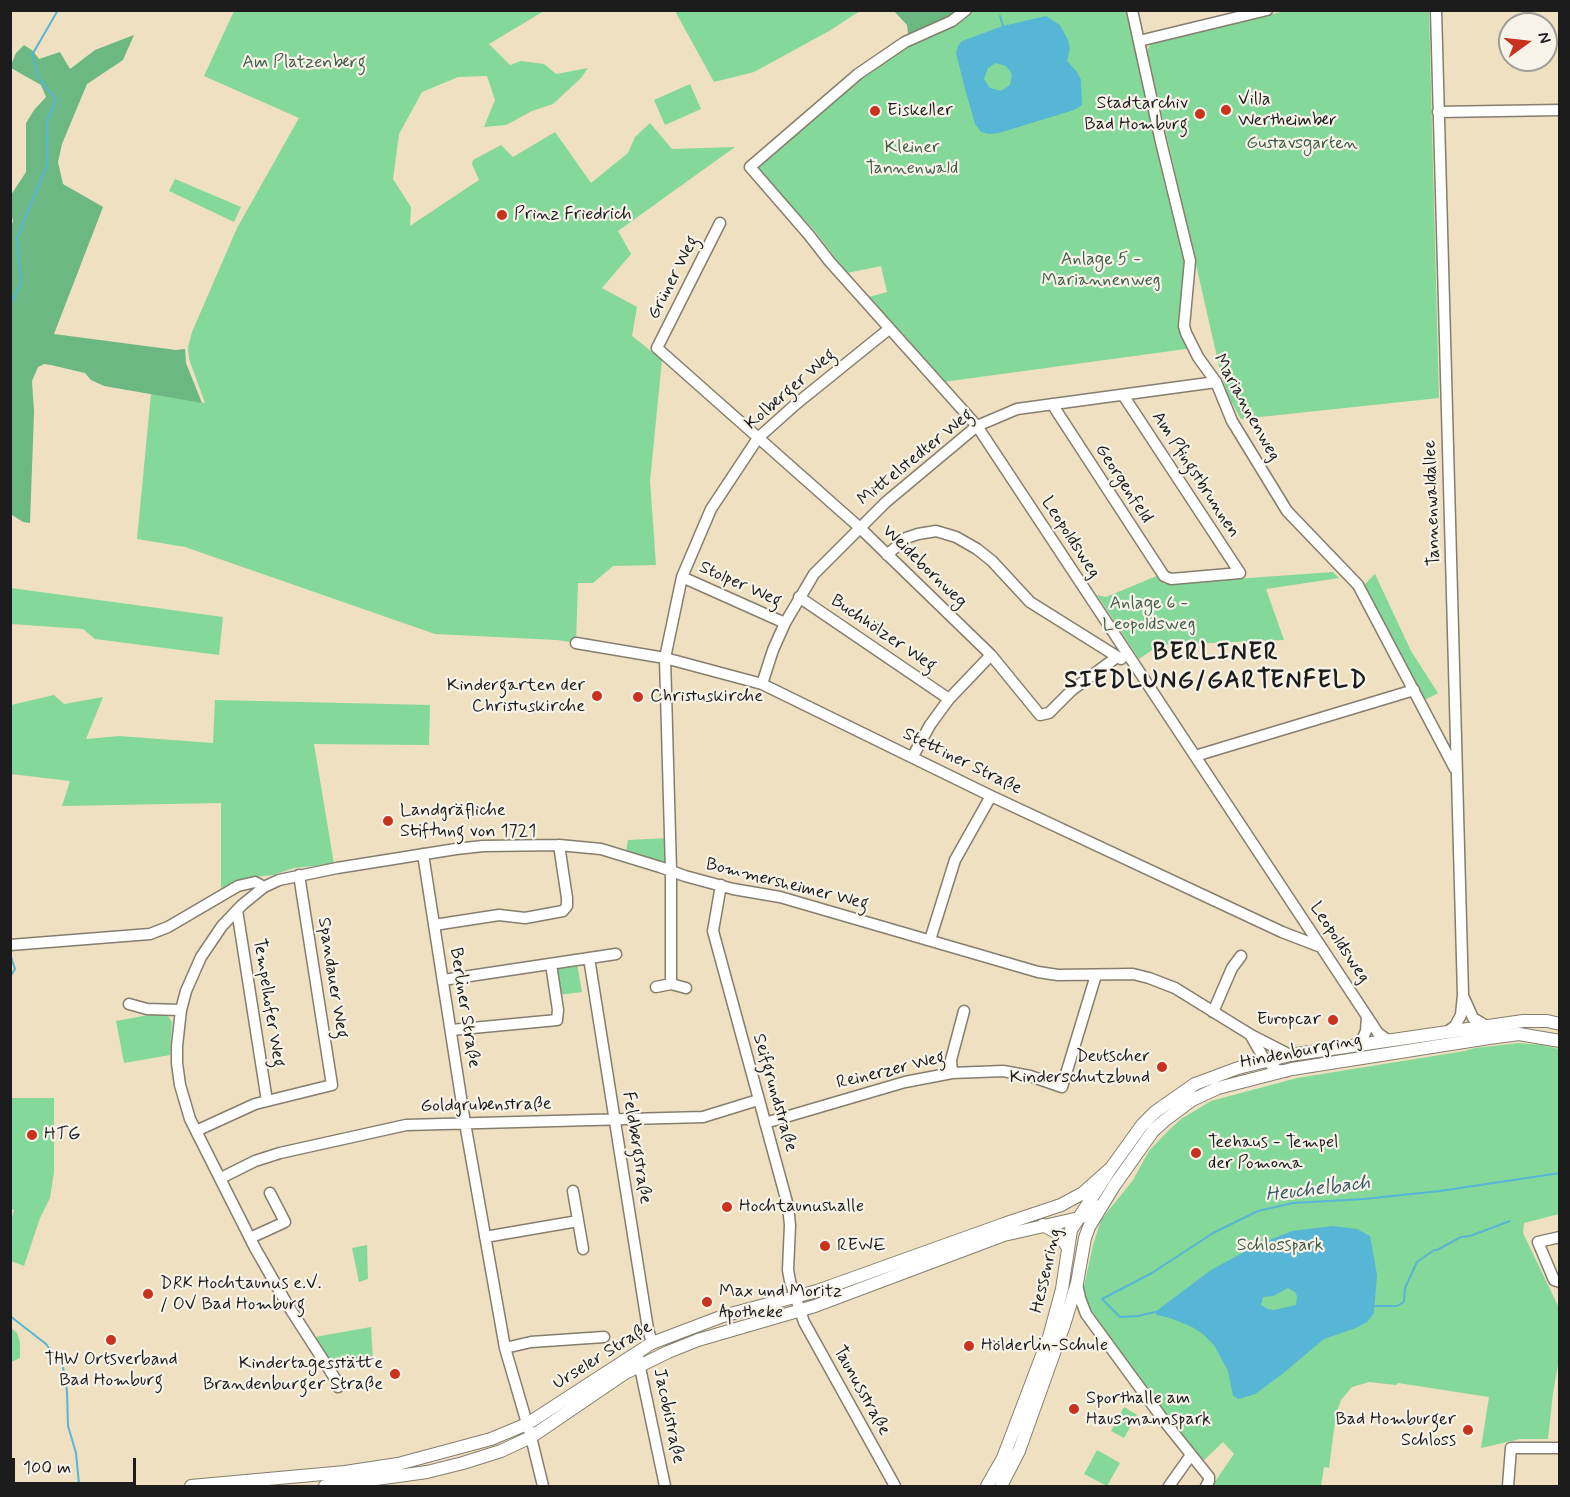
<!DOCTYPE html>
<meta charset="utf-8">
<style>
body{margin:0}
#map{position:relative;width:1570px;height:1497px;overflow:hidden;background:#eee0c0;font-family:Mynerve,sans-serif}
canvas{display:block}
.frame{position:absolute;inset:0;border:12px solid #1c1c1c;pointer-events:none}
.north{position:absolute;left:1498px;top:12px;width:60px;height:60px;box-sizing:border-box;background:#f7f3e8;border:2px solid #9f9d96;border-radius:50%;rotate:75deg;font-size:16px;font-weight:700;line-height:24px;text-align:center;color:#1c1c1c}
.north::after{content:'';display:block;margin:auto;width:21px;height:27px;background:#c8321e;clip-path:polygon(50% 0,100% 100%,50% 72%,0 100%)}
.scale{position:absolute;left:12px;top:1458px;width:124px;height:27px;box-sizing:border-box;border:3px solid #1c1c1c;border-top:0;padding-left:8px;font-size:18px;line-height:21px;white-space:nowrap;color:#1c1c1c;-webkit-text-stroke:4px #f7f3e8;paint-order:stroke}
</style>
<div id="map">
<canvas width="1570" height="1497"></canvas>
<div class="frame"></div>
<div class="north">N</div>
<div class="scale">100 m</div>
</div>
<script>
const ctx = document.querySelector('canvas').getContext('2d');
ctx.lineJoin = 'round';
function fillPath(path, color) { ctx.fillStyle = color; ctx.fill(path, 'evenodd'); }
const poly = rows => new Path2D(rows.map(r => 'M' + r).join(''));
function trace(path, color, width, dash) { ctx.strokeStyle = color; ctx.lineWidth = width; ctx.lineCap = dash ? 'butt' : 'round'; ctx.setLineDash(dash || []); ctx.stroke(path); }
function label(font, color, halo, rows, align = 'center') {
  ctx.font = font + ' Mynerve,sans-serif'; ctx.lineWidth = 4.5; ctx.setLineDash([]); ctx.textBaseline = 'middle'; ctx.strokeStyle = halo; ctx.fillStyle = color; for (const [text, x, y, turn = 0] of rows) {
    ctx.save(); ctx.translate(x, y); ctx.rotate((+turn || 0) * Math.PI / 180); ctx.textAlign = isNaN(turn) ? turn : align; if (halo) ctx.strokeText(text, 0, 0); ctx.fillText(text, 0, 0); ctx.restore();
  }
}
fillPath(poly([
 [234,11,544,11,489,44,510,65,521,61,544,64,556,74,588,68,581,78,553,104,532,111,506,125,484,127,495,100,487,76,458,77,422,92,399,134,393,179,411,207,410,226,479,180,472,164,473,160,501,145,513,157,555,132,591,183,628,153,635,137,650,123,672,149,735,147,618,231,631,254,602,288,637,307,632,336,662,360,650,481,656,565,613,566,593,583,578,583,576,643,557,640,435,634,185,547,137,539,151,394,205,403,189,359,188,347,192,332,237,228,299,118,204,76],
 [675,11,860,11,829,31,754,72,714,82],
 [967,11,1126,11,1190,261,1184,326,1193,348,943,382,869,297,887,292,881,266,847,273,814,230,753,166,859,76],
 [1285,11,1429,11,1439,398,1241,419,1227,394,1220,370,1147,50,1152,42],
 [690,84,701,109,665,125,654,100],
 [175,179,241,207,234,222,169,191],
 [1333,572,1339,578,1266,589,1284,640,1159,645,1139,659,1097,595,1106,597,1159,575,1164,584],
 [1375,574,1411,651,1438,693,1425,700,1364,585],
 [11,588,223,617,219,655,95,639,83,629,11,624],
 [54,695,64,704,103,697,86,739,119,736,213,743,215,700,430,705,429,745,314,744,334,864,294,868,273,875,246,878,221,888,221,803,62,806,70,781,11,774,11,705],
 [669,838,671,870,625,858,628,840],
 [577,963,582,992,558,995,555,973,560,965],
 [159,1013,167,1014,172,1022,170,1055,124,1063,116,1021],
 [1519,1043,1542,1045,1559,1049,1559,1214,1524,1223,1523,1233,1559,1308,1559,1359,1553,1393,1548,1439,1520,1439,1481,1448,1489,1397,1398,1383,1396,1385,1369,1382,1352,1387,1341,1400,1336,1414,1329,1468,1324,1467,1321,1486,1212,1486,1234,1454,1223,1442,1202,1462,1168,1419,1084,1300,1084,1286,1093,1245,1101,1220,1133,1180,1149,1151,1167,1132,1181,1119,1211,1101,1297,1078,1465,1051,1475,1048],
 [11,1098,54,1098,54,1172,50,1198,40,1218,24,1266,11,1261,11,1221,14,1210,10,1208],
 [367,1245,368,1279,359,1282,352,1248],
 [10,1327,17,1333,20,1342,20,1358,11,1362],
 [371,1327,373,1361,333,1365,315,1337],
 [1124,1407,1137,1415,1124,1438,1111,1431],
 [1097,1450,1120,1463,1107,1486,1084,1474]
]), '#84d89a');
fillPath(poly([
 [894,11,965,11,909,40,907,25],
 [134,35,123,60,87,84,62,144,58,162,63,184,103,207,54,334,176,350,185,349,186,363,202,403,104,386,91,380,85,373,51,365,44,364,38,367,32,381,34,412,30,523,23,522,12,515,10,230,13,221,11,213,11,195,26,172,26,123,34,110,46,97,41,85,11,68,11,65,16,53,24,45,33,51,39,59,60,52,70,69,95,50]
]), '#6bb882');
fillPath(poly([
 [1046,16,1060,25,1068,40,1070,49,1067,61,1077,72,1081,80,1082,105,1074,110,999,133,989,134,981,132,975,124,965,89,956,53,958,46,962,41,1003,26],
 [996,63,1006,66,1012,74,1010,85,1001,91,990,88,984,79,988,68],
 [1333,1226,1357,1229,1370,1236,1377,1275,1374,1313,1367,1322,1356,1328,1324,1339,1281,1375,1255,1394,1239,1399,1233,1396,1228,1371,1214,1345,1203,1334,1192,1327,1170,1318,1157,1315,1155,1312,1211,1270,1255,1246,1292,1231],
 [1288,1288,1295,1292,1297,1296,1296,1305,1274,1310,1268,1309,1261,1305,1263,1297,1273,1296]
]), '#57b5d5');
trace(poly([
 [1000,16,1003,26],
 [10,306,21,283,17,238,47,165,47,121,56,100,39,78,32,55,58,10],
 [10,954,15,969,10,977],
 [1375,1306,1397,1306,1404,1302,1405,1288,1417,1262,1434,1250,1437,1250,1461,1237,1470,1236,1510,1221],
 [1155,1312,1138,1316,1120,1317,1102,1299,1152,1273,1213,1233,1258,1211,1293,1203,1364,1199,1440,1191,1560,1173],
 [10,1316,46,1344,63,1367,67,1391,68,1426,76,1453,79,1484]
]), '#57b5d5', 2);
const minor = poly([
 [966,10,952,21,905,42,858,74,750,167,809,235,830,262,977,426,1378,1033,1389,1041],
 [1132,10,1161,142,1190,261,1184,326,1186,333,1198,357,1216,382,1232,421,1287,511,1358,585,1455,769],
 [1436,10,1463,995,1461,1015,1455,1026,1447,1032],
 [1139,41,1267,10],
 [1438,112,1560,110],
 [720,223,657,348,859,527,991,655,1040,715,1049,713,1072,690,1117,657],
 [1052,404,1164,576,1171,579,1240,573,1123,395],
 [887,555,906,538,918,534,936,531,956,537,977,549,992,561,1030,602,1121,659],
 [682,577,785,623],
 [799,597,949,699],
 [576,643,665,658,762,684,991,796,1282,932,1321,947],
 [762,684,773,650,785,623,814,574,886,502,977,426,1017,409,1216,382],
 [913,756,930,725,949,699,991,655],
 [1195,756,1414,690],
 [423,854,465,1123,505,1348,531,1437,543,1486],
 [721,885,713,931,788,1206,790,1225,788,1270,790,1281,804,1322,895,1486],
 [237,910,267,1101],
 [434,925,499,915,525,918,563,911,567,906,567,898,559,845],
 [930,940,955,860,991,796],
 [10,945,150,934,168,927,238,886,255,882,264,887],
 [589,958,648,1329,652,1343],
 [443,980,616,954],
 [656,987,671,984],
 [686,988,671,984,671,870,665,658,682,577,711,509,758,438,796,404,889,329],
 [1464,998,1473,1018,1485,1025],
 [129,1004,147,1009,181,1010],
 [1213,1012,1232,968,1241,956],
 [451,1030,557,1020,558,1010,551,964],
 [1251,1036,1263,1057,1271,1065,1278,1070,1287,1071],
 [1355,1046,1362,1040,1366,1031,1367,1016],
 [952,1073,951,1060,964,1011],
 [765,1123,905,1082,952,1073,1003,1071,1030,1076,1062,1087,1096,975],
 [196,1131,255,1104,332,1085,299,875],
 [221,1178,255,1161,280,1153,406,1125,703,1117,758,1100],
 [573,1191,583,1249],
 [485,1237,578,1221],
 [1560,1237,1538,1242,1554,1280,1560,1282],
 [250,1238,285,1222,270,1193],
 [1077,1284,1080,1298,1086,1314,1165,1422,1209,1477,1209,1481,1206,1486],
 [505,1348,531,1342,604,1337],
 [638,1358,665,1486],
 [338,1387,336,1380,287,1304,255,1248,190,1119,180,1085,177,1063,177,1046,181,1010,186,991,201,957,222,926,242,905,264,887,279,880,337,868,456,849,483,846,559,845,601,849,660,867,685,876,733,889,780,897,1038,972,1058,975,1133,974,1149,978,1175,988,1251,1035,1290,1055],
 [1169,1486,1191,1455],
 [1508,1486,1511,1448,1560,1448]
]);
const tertiary = poly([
 [1043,1225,1059,1234,1068,1248],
 [191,1486,345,1472,398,1464,491,1439,527,1424,652,1343,723,1316,817,1291,1004,1224,1061,1205,1083,1193,1111,1168],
 [325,1486,427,1472,463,1463,501,1451,531,1437,625,1373,668,1352,698,1340,815,1306,1004,1235,1079,1218,1093,1212,1100,1206],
 [987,1486,1003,1458,1049,1337,1062,1289,1071,1230,1111,1168,1142,1125,1155,1112,1195,1084,1238,1068,1290,1055,1523,1021,1547,1021,1560,1024],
 [1001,1486,1019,1451,1064,1325,1077,1283,1085,1238,1089,1227,1114,1186,1153,1131,1164,1121,1192,1100,1218,1088,1292,1069,1489,1038,1519,1034,1560,1041]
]);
trace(minor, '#857e6e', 13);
trace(tertiary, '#857e6e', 14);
trace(minor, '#fff', 10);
trace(tertiary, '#fff', 12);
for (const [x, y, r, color] of [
 [1226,110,6,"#c8321e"],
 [875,111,6,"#c8321e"],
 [1200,114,6,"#c8321e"],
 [502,215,6,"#c8321e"],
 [597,696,6,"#c8321e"],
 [638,697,6,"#c8321e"],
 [388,821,6,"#c8321e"],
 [1333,1020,6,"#c8321e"],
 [1162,1067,6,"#c8321e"],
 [32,1135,6,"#c8321e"],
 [1196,1153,6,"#c8321e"],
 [727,1207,6,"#c8321e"],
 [825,1246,6,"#c8321e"],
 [148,1294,6,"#c8321e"],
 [707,1302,6,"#c8321e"],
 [111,1340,6,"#c8321e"],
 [969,1346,6,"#c8321e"],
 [395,1374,6,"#c8321e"],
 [1074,1409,6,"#c8321e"],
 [1468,1430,6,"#c8321e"]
]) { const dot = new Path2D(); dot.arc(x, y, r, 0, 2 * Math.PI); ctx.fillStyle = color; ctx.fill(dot); trace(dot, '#f7f3e8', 2); }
label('18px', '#405e48', '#f7f3e8', [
 ["Am Platzenberg",304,63],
 ["Gustavsgarten",1302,144],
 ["Kleiner",912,148],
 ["Tannenwald",912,169],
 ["Anlage 5 -",1101,260],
 ["Mariannenweg",1101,281],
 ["Anlage 6 -",1149,604],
 ["Leopoldsweg",1149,625],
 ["Schlosspark",1280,1246]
]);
label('18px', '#1c1c1c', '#f7f3e8', [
 ["Villa",1238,100],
 ["Wertheimber",1238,121],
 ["Stadtarchiv",1188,104,"right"],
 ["Bad Homburg",1188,125,"right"],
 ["Eiskeller",887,111],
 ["Prinz Friedrich",514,215],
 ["Kindergarten der",585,686,"right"],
 ["Christuskirche",585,707,"right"],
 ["Christuskirche",650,697],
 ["Landgräfliche",400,811],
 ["Stiftung von 1721",400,832],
 ["Europcar",1321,1020,"right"],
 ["Deutscher",1150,1057,"right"],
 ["Kinderschutzbund",1150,1078,"right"],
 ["HTG",44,1135],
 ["Teehaus - Tempel",1208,1143],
 ["der Pomona",1208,1164],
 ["Hochtaunushalle",739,1207],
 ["REWE",837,1246],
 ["DRK Hochtaunus e.V.",160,1284],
 ["/ OV Bad Homburg",160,1305],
 ["Max und Moritz",719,1292],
 ["Apotheke",719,1313],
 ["Hölderlin-Schule",981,1346],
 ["THW Ortsverband",111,1360,"center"],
 ["Bad Homburg",111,1381,"center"],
 ["Kindertagesstätte",383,1364,"right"],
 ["Brandenburger Straße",383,1385,"right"],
 ["Sporthalle am",1086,1399],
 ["Hausmannspark",1086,1420],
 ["Bad Homburger",1456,1420,"right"],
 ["Schloss",1456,1441,"right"]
], 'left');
label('18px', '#1c1c1c', '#f7f3e8', [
 ["Grüner Weg",674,278,-63],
 ["Kolberger Weg",791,390,-41],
 ["Mariannenweg",1246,408,61],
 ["Mittelstedter Weg",916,458,-39],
 ["Am Pfingstbrunnen",1195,475,57],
 ["Georgenfeld",1123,484,57],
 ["Tannenwaldallee",1433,503,-92],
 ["Leopoldsweg",1070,538,57],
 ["Weidebornweg",924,567,44],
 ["Stolper Weg",740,585,24],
 ["Buchhölzer Weg",883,634,34],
 ["Stettiner Straße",962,762,26],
 ["Bommersheimer Weg",787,885,14],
 ["Leopoldsweg",1339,943,56],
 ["Spandauer Weg",332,978,81],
 ["Tempelhofer Weg",268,1003,81],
 ["Berliner Straße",464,1008,81],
 ["Hindenburgring",1301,1052,-11],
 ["Reinerzer Weg",891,1071,-14],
 ["Seifgrundstraße",774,1093,74],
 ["Goldgrubenstraße",486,1106,-1],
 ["Feldbergstraße",636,1148,81],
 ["Hessenring",1047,1271,-77],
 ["Urseler Straße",603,1356,-32],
 ["Taunusstraße",861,1391,61],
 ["Jacobistraße",668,1416,78]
]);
label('italic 20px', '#345966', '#f7f3e8', [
 ["Heuchelbach",1318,1190,-7]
]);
ctx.letterSpacing = '1.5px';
label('bold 24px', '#1c1c1c', '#f7f3e8', [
 ["BERLINER",1216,654],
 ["SIEDLUNG/GARTENFELD",1216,682]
]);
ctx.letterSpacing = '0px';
</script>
